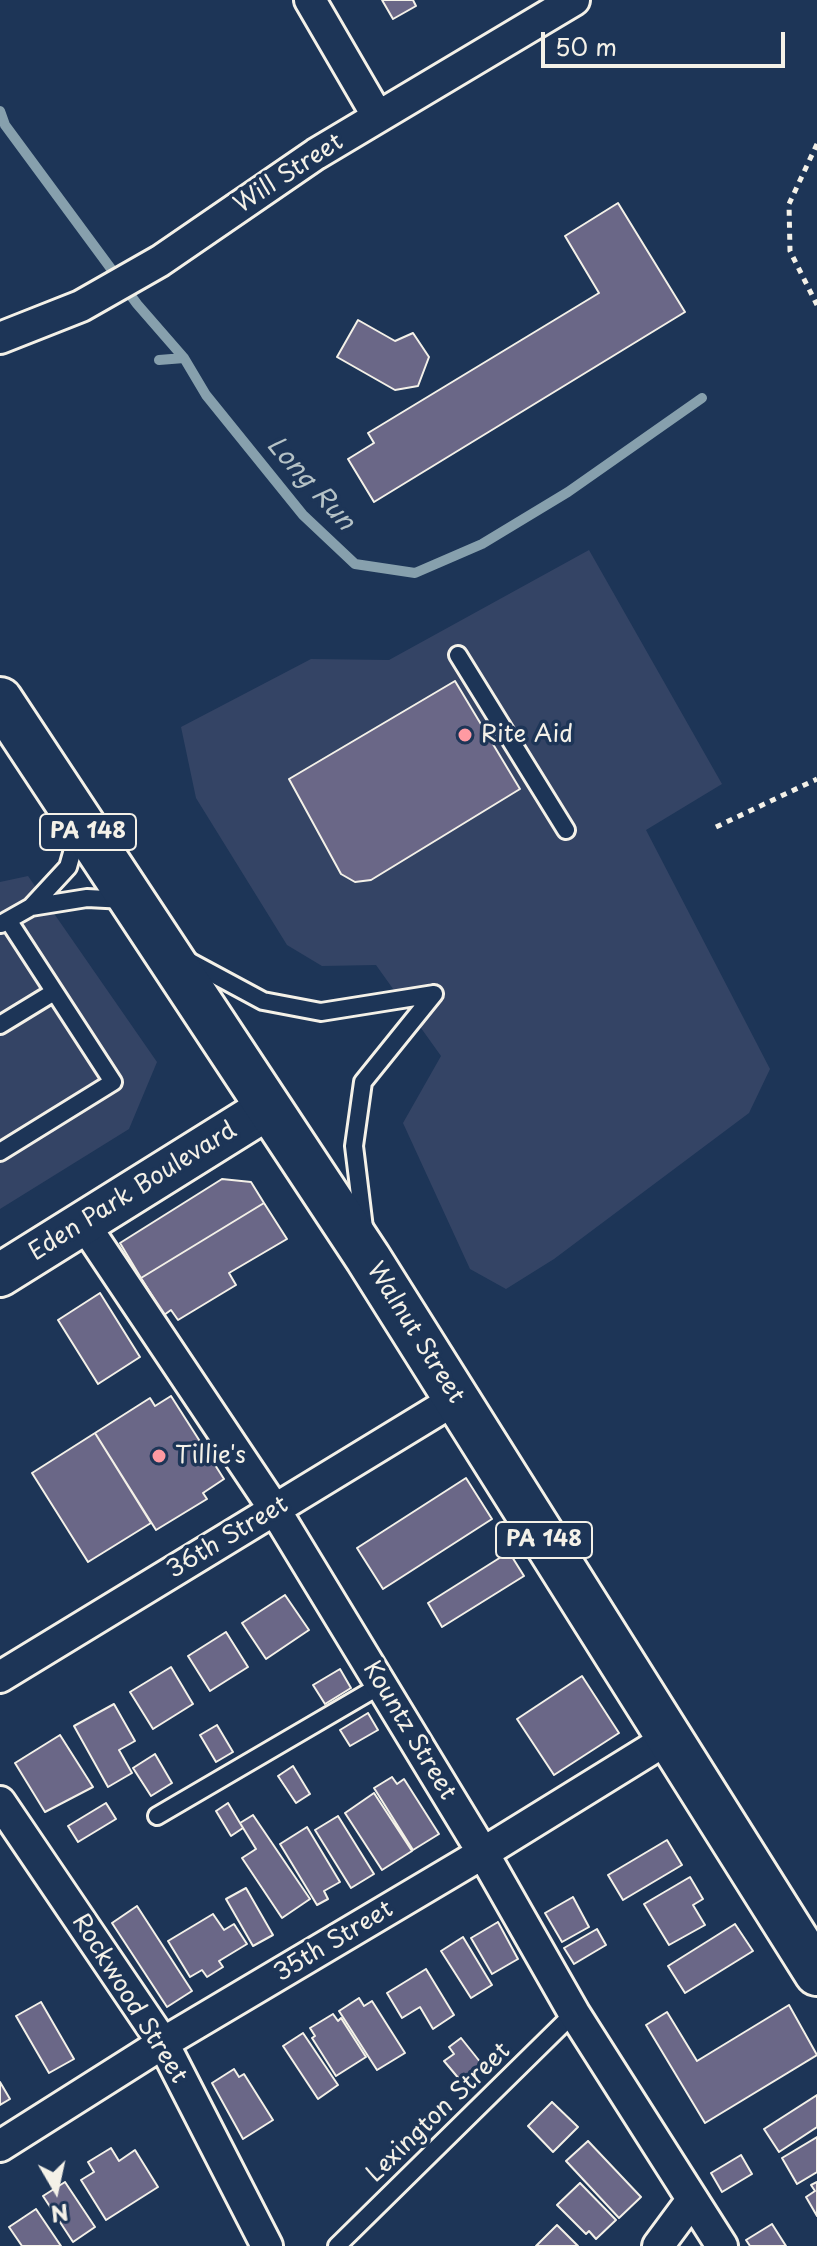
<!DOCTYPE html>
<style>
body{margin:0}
#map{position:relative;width:817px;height:2246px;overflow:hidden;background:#1d3557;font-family:"Playpen Sans",sans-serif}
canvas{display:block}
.north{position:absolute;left:16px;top:2150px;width:80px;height:80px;-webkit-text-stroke:6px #1d3557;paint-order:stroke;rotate:171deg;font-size:22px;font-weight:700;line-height:32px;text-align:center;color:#f4f1e8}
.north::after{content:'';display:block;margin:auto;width:28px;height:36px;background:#f4f1e8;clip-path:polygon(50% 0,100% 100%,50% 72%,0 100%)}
.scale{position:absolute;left:541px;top:32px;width:244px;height:36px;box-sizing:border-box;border:4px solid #f4f1e8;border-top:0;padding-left:10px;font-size:24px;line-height:28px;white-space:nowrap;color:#f4f1e8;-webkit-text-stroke:6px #1d3557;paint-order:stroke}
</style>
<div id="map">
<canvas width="817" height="2246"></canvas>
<div class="north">N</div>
<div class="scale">50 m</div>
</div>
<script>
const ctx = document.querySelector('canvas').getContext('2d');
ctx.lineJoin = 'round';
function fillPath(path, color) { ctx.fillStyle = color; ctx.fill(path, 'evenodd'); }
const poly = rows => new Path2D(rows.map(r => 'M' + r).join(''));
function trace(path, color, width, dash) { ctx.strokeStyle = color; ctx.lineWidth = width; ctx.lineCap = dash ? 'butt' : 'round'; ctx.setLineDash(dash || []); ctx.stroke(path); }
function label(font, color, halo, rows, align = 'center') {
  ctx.font = font + ' "Playpen Sans",sans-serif'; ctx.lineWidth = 7; ctx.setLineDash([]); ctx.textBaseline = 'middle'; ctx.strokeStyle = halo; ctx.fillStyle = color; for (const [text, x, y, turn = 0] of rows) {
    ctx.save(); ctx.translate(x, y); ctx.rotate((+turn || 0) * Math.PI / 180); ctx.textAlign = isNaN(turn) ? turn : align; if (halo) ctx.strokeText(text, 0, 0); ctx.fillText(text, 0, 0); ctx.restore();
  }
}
fillPath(poly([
 [589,550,722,784,646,830,770,1069,749,1113,554,1259,506,1289,470,1269,403,1123,441,1056,376,965,322,966,287,945,196,798,181,727,311,659,389,660],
 [28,876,157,1062,129,1129,0,1209,0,882]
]), '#344465');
trace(poly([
 [0,111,5,125,137,304,184,358,206,395,303,515,355,564,415,573,482,544,568,492,702,398],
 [159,360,184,358]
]), '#87a0ad', 10);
const building = poly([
 [382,0,413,0,416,6,393,19,382,0],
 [618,203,685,312,374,502,348,459,374,443,368,433,599,293,565,236,618,203],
 [358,320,395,341,413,333,429,357,418,386,395,390,337,357,358,320],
 [455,681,520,789,371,880,355,882,341,874,289,779,455,681],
 [222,1179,251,1182,264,1203,141,1278,120,1243,222,1179],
 [264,1203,287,1239,229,1273,236,1285,178,1320,171,1310,164,1315,141,1278,264,1203],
 [100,1293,140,1357,98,1384,58,1320,100,1293],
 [171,1396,224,1479,203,1493,207,1499,156,1530,95,1433,150,1398,155,1406,171,1396],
 [95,1433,151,1523,88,1562,32,1473,95,1433],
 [466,1478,492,1519,383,1589,357,1548,466,1478],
 [509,1552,524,1576,442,1627,428,1603,509,1552],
 [285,1595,309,1630,266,1659,242,1623,285,1595],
 [226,1632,248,1667,210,1691,188,1656,226,1632],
 [171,1667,193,1704,153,1729,130,1692,171,1667],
 [340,1669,351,1688,325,1704,313,1685,340,1669],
 [582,1676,619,1733,554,1775,517,1719,582,1676],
 [114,1704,135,1741,119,1750,132,1773,108,1787,74,1726,114,1704],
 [368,1713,378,1730,350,1746,340,1730,368,1713],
 [217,1725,233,1752,216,1762,200,1735,217,1725],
 [60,1735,93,1787,45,1812,15,1763,60,1735],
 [155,1754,172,1783,151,1796,133,1768,155,1754],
 [293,1766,310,1794,296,1803,278,1776,293,1766],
 [392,1777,397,1784,404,1779,439,1834,413,1850,374,1788,392,1777],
 [374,1793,412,1851,382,1870,345,1813,374,1793],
 [106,1803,116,1819,78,1842,68,1826,106,1803],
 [228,1803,243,1828,231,1836,216,1811,228,1803],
 [253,1815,310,1899,282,1918,242,1858,256,1849,240,1823,253,1815],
 [338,1816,374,1874,351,1888,315,1830,338,1816],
 [307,1827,340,1882,324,1891,328,1899,317,1905,280,1844,307,1827],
 [667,1840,682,1865,623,1900,608,1875,667,1840],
 [690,1877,703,1899,693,1905,705,1925,669,1945,644,1904,690,1877],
 [246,1888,273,1935,253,1946,226,1899,246,1888],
 [573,1897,589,1927,562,1942,545,1913,573,1897],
 [137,1906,192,1991,167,2007,112,1923,137,1906],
 [213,1914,224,1930,234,1924,247,1944,219,1961,223,1967,207,1977,202,1970,190,1977,168,1941,213,1914],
 [498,1922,518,1959,492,1974,471,1938,498,1922],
 [735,1924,753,1951,685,1993,668,1966,735,1924],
 [597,1929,606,1945,574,1964,564,1948,597,1929],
 [463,1937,492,1985,471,1998,441,1951,463,1937],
 [426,1969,454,2015,433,2029,420,2007,402,2018,387,1993,426,1969],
 [359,1998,364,2006,372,2001,405,2053,377,2070,339,2011,359,1998],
 [41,2002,74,2059,49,2073,16,2016,41,2002],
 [789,2005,817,2055,705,2123,646,2025,667,2012,697,2061,789,2005],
 [333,2014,338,2021,341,2018,366,2057,336,2076,312,2038,315,2036,310,2028,333,2014],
 [303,2033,338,2085,318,2099,283,2046,303,2033],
 [461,2038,481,2063,460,2080,444,2061,454,2054,449,2047,461,2038],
 [234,2069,239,2077,244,2074,273,2120,243,2139,212,2083,234,2069],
 [0,2082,10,2099,0,2105,0,2082],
 [817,2095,817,2127,779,2152,764,2129,817,2095],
 [552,2102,578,2127,553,2152,528,2126,552,2102],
 [817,2137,817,2172,797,2184,782,2158,817,2137],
 [588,2141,641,2197,619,2218,566,2161,588,2141],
 [111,2148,119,2161,135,2150,158,2187,106,2220,81,2180,94,2172,88,2162,111,2148],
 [741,2155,752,2174,722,2192,711,2173,741,2155],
 [65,2182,95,2227,73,2242,43,2196,65,2182],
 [817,2182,817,2216,806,2197,815,2191,811,2185,817,2182],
 [580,2183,616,2220,596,2239,589,2231,586,2234,557,2205,580,2183],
 [36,2209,61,2246,22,2246,9,2227,36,2209],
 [772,2224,786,2246,750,2246,746,2240,772,2224],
 [557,2225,578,2246,536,2246,557,2225]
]);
fillPath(building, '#6a6787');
trace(building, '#f4f1e8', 2);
const lane = poly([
 [458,655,566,830],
 [31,907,87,898,125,900],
 [1,924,31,907,68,867,78,832],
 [185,959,263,1001,321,1012,434,994],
 [0,1025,54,992],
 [0,1152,113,1082,8,920],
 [364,1228,354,1146,363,1082,434,994],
 [157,1816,381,1685],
 [337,2246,574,2013]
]);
const street = poly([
 [310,0,378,117],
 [0,338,81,306,160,261,316,154,574,0],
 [84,1224,275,1510,483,1853,574,2013,722,2246],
 [0,1677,456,1399],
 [0,1802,163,2043,267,2246],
 [0,2146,163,2043,483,1853,669,1738],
 [658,2246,692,2200]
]);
const secondary = poly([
 [0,1275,266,1109]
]);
const primary = poly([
 [0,700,368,1258,817,1973]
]);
trace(lane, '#f4f1e8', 22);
trace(street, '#f4f1e8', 36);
trace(secondary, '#f4f1e8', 48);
trace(primary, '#f4f1e8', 50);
trace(poly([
 [817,144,789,204,790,251,817,305],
 [716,827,817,779]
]), '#f4f1e8', 5, [6, 6]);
trace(lane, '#1d3557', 16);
trace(street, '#1d3557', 30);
trace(secondary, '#1d3557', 42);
trace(primary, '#1d3557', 44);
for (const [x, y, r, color] of [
 [465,735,8,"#ff9aa2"],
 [159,1456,8,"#ff9aa2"]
]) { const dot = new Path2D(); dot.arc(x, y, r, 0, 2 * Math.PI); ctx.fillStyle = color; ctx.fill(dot); trace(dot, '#1d3557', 3); }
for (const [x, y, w] of [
 [88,832,96],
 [544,1540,96]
]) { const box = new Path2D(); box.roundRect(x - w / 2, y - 18, w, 36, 6); ctx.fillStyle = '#1d3557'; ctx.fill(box); trace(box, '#f4f1e8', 2); }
label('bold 22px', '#f4f1e8', null, [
 ["PA 148",88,832],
 ["PA 148",544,1540]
]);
label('24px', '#f4f1e8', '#1d3557', [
 ["Will Street",289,174,-33],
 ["Eden Park Boulevard",133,1192,-32],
 ["Walnut Street",415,1333,58],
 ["36th Street",228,1538,-31],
 ["Kountz Street",409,1731,59],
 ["35th Street",334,1942,-31],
 ["Rockwood Street",129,1999,58],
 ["Lexington Street",439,2113,-44]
]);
label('24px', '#f4f1e8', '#1d3557', [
 ["Rite Aid",481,735],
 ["Tillie's",175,1456]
], 'left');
label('italic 26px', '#b5c2c6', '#1d3557', [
 ["Long Run",310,484,48]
]);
</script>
